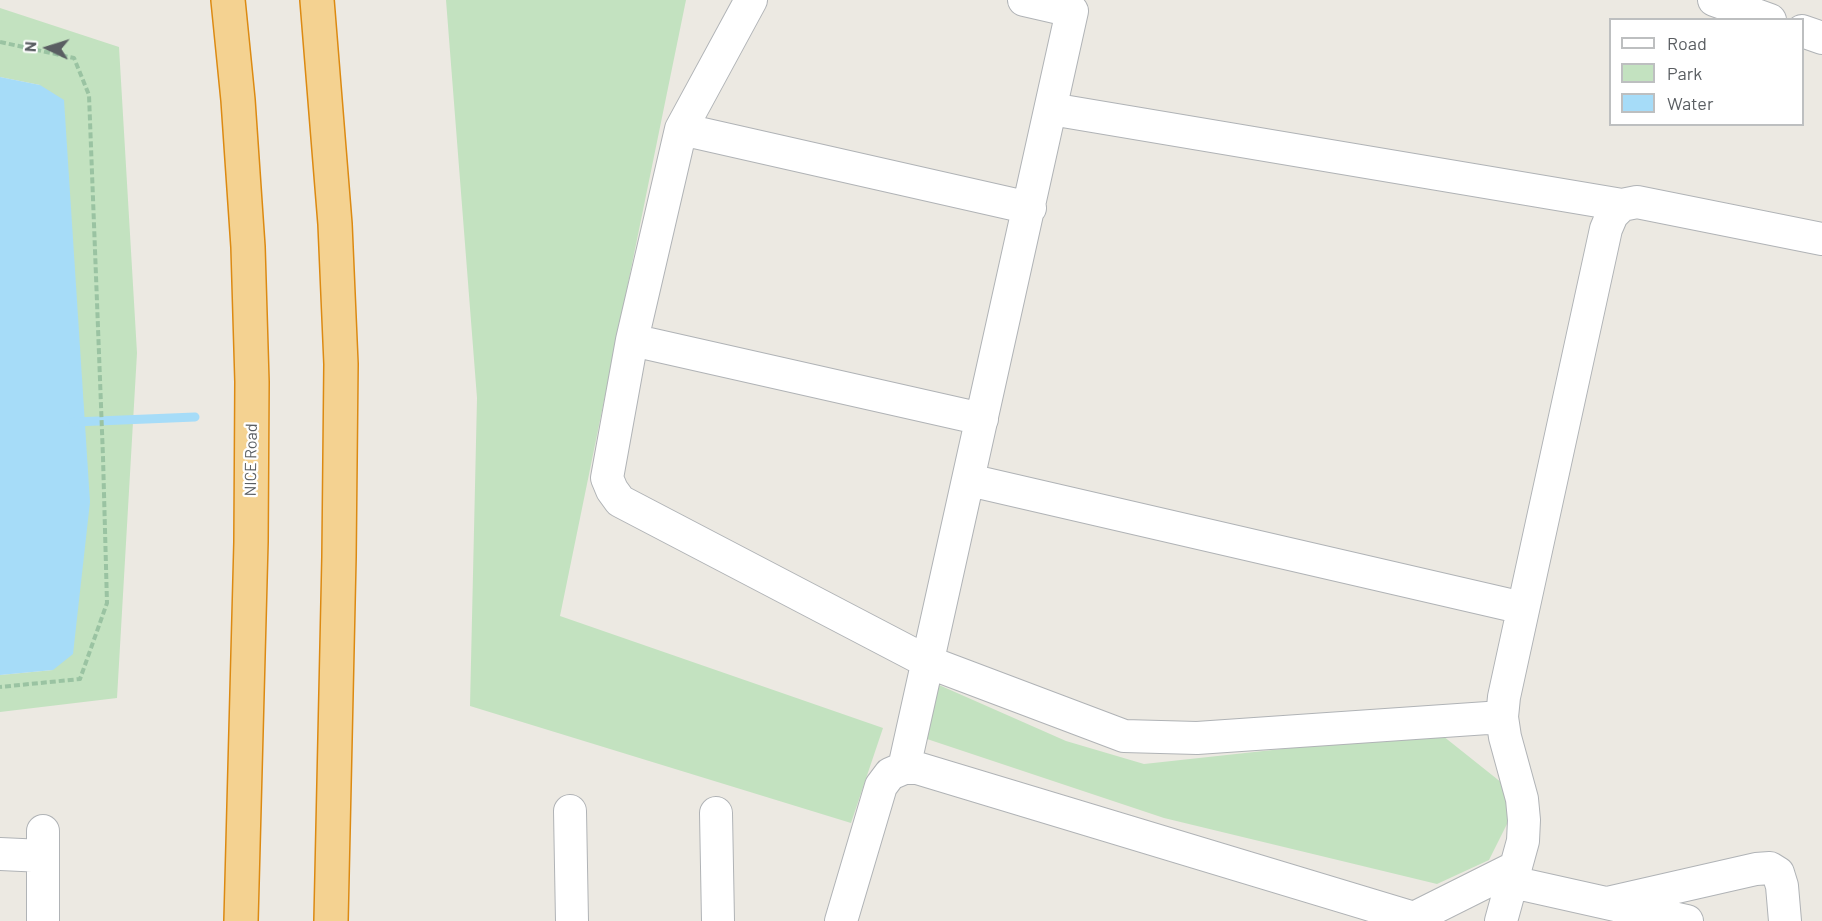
<!DOCTYPE html>
<style>
body{margin:0}
#map{position:relative;width:1822px;height:921px;overflow:hidden;background:#ece9e2;font-family:Barlow,sans-serif}
canvas{display:block}
.legend{position:absolute;left:1609px;top:18px;width:195px;height:108px;box-sizing:border-box;background:#fff;border:2px solid #bdbfc0;margin:0;padding:8px 10px;list-style:none;font-size:18px;color:#5a5e62}
.legend li{display:flex;align-items:center;gap:12px;height:30px}
.legend b{width:30px;border:2px solid #bdbfc0}
.north{position:absolute;left:18px;top:18px;width:60px;height:60px;-webkit-text-stroke:4px #fff;paint-order:stroke;rotate:274deg;font-size:16px;font-weight:700;line-height:24px;text-align:center;color:#5a5e62}
.north::after{content:'';display:block;margin:auto;width:21px;height:27px;background:#5a5e62;clip-path:polygon(50% 0,100% 100%,50% 72%,0 100%)}
</style>
<div id="map">
<canvas width="1822" height="921"></canvas>
<ul class="legend">
<li><b style="height:8px;background:#fff"></b>Road</li>
<li><b style="height:16px;background:#c3e2c0"></b>Park</li>
<li><b style="height:16px;background:#a6dcf8"></b>Water</li>
</ul>
<div class="north">N</div>
</div>
<script>
const ctx = document.querySelector('canvas').getContext('2d');
ctx.lineJoin = 'round';
function fillPath(path, color) { ctx.fillStyle = color; ctx.fill(path, 'evenodd'); }
const poly = rows => new Path2D(rows.map(r => 'M' + r).join(''));
function trace(path, color, width, dash) { ctx.strokeStyle = color; ctx.lineWidth = width; ctx.lineCap = dash ? 'butt' : 'round'; ctx.setLineDash(dash || []); ctx.stroke(path); }
function label(font, color, halo, rows, align = 'center') {
  ctx.font = font + ' Barlow,sans-serif'; ctx.lineWidth = 4.5; ctx.setLineDash([]); ctx.textBaseline = 'middle'; ctx.strokeStyle = halo; ctx.fillStyle = color; for (const [text, x, y, turn = 0] of rows) {
    ctx.save(); ctx.translate(x, y); ctx.rotate((+turn || 0) * Math.PI / 180); ctx.textAlign = isNaN(turn) ? turn : align; if (halo) ctx.strokeText(text, 0, 0); ctx.fillText(text, 0, 0); ctx.restore();
  }
}
fillPath(poly([
 [446,0,686,0,560,616,883,728,851,823,470,706,477,398],
 [0,8,119,47,137,353,117,698,0,712,0,675,53,670,40,85,0,77],
 [939,685,1066,741,1144,764,1438,732,1502,783,1511,816,1489,860,1437,884,1164,818,927,739]
]), '#c3e2c0');
fillPath(poly([
 [0,77,40,85,64,100,90,502,73,654,53,670,0,675]
]), '#a6dcf8');
trace(poly([
 [74,422,195,417]
]), '#a6dcf8', 9);
const street = poly([
 [751,0,681,129,632,340,607,478,612,490,620,501,928,662,1124,736,1197,738,1502,717],
 [1714,0,1770,20],
 [1802,31,1822,38],
 [1051,109,1622,205],
 [681,129,1030,208],
 [632,340,982,419],
 [969,480,1523,608],
 [904,768,917,768,1414,918],
 [570,811,572,921],
 [716,813,718,921],
 [43,831,43,921],
 [0,854,43,856],
 [1512,882,1687,921],
 [1607,903,1756,869,1770,868,1778,873,1782,886,1785,921],
 [841,921,881,786,890,774,904,768,1072,11,1024,0],
 [1412,921,1414,918,1516,867],
 [1501,921,1523,841,1524,820,1522,799,1505,737,1502,717,1504,697,1606,229,1612,215,1622,205,1637,202,1822,239]
]);
const highway = poly([
 [228,0,238,100,248,247,252,382,251,542,241,921],
 [317,0,335,224,341,364,339,557,331,921]
]);
trace(street, '#b0b3b6', 34);
trace(highway, '#dc8a12', 36);
trace(poly([
 [0,42,74,58,89,95,103,457,107,603,80,679,0,687]
]), '#9ac3a2', 4, [6, 3]);
trace(street, '#fff', 32);
trace(highway, '#f4d291', 33);
label('16px', '#5a5e62', '#fff', [
 ["NICE Road",251,460,-89]
]);
</script>
